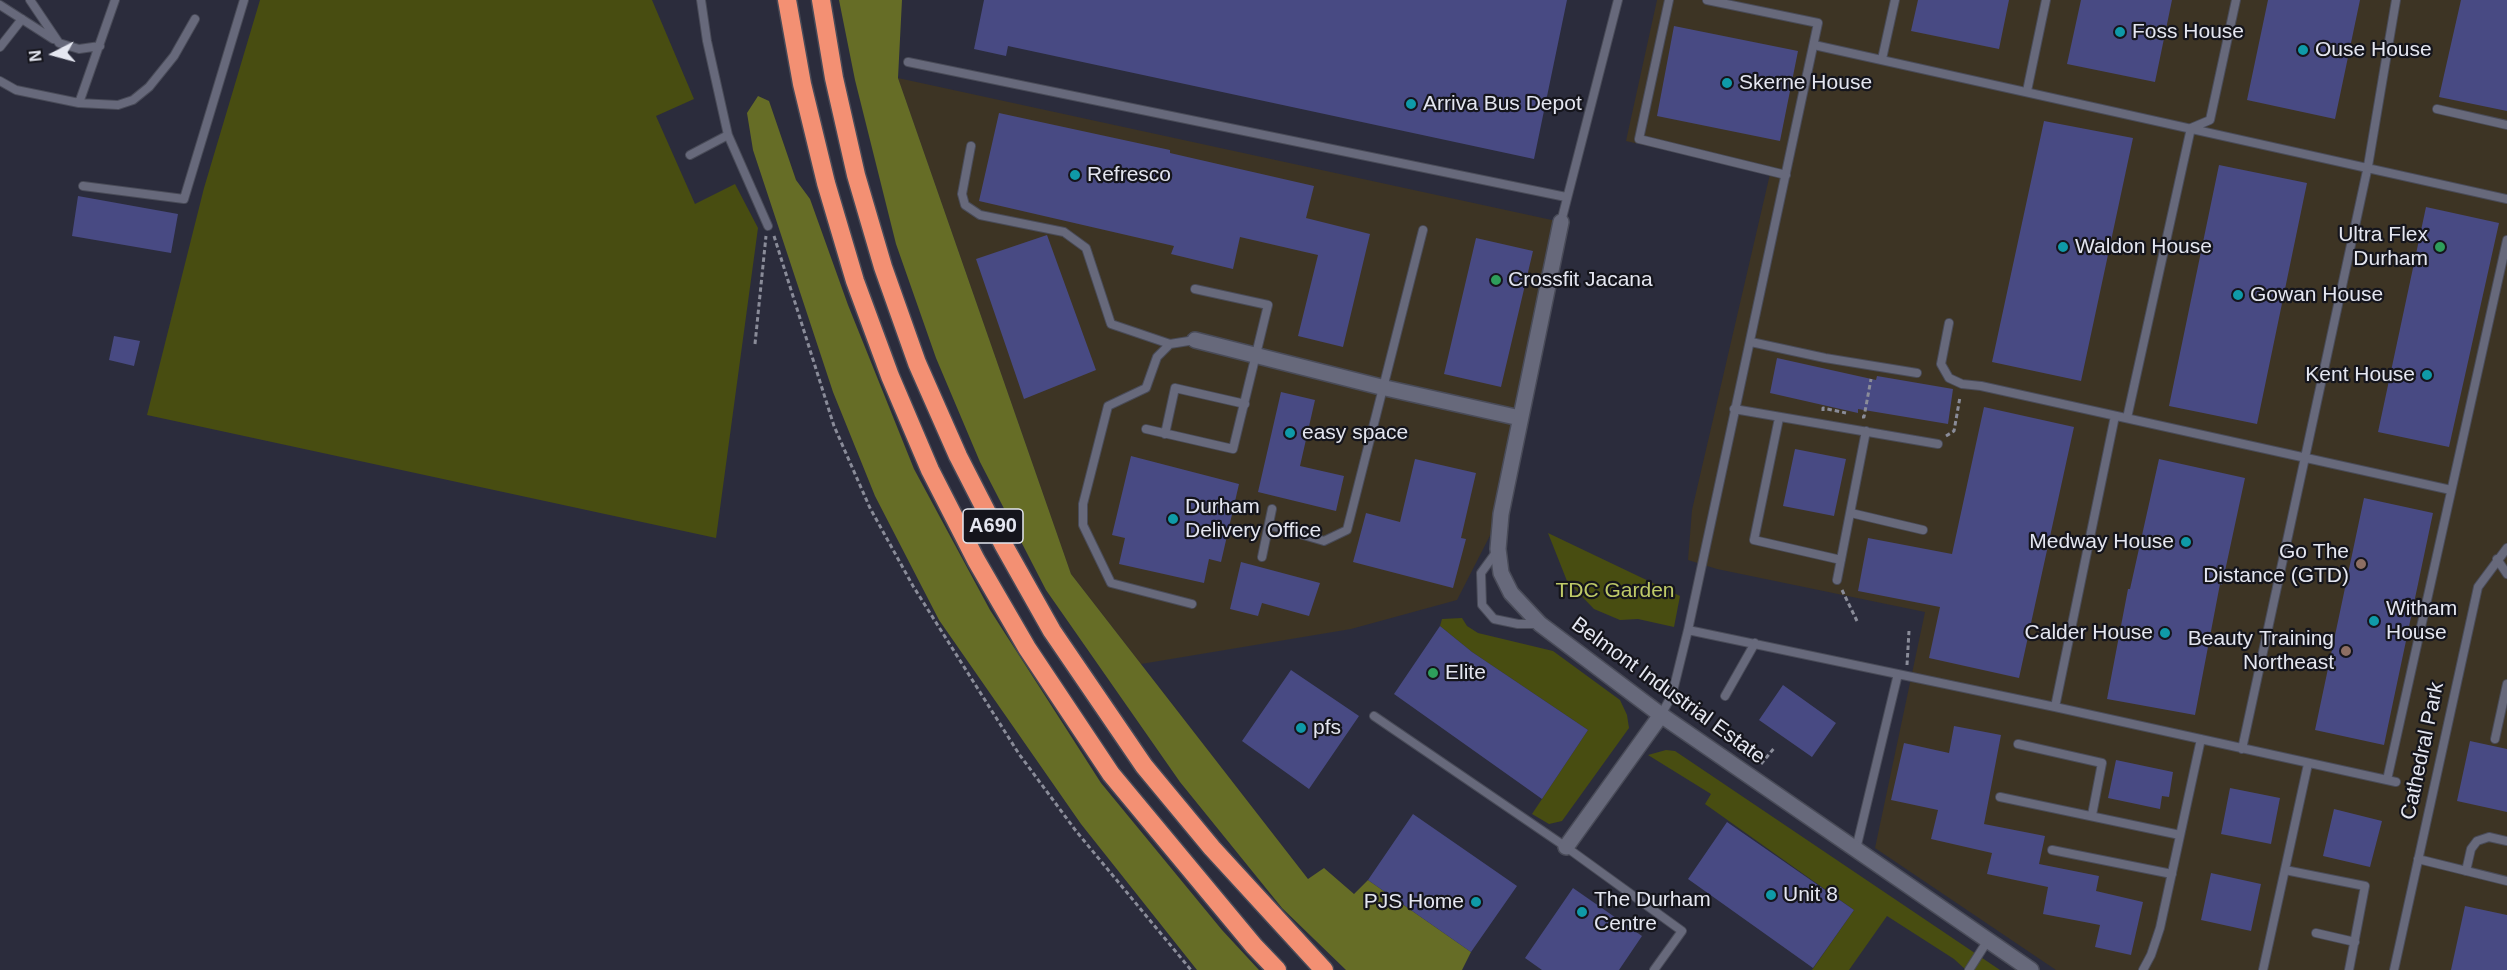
<!DOCTYPE html>
<style>
body{margin:0}
#map{position:relative;width:2507px;height:970px;overflow:hidden;background:#2b2c3c;font-family:Arial,sans-serif}
canvas{display:block}
.north{position:absolute;left:24px;top:24px;width:60px;height:60px;-webkit-text-stroke:4px #15151c;paint-order:stroke;rotate:264deg;font-size:16px;font-weight:700;line-height:24px;text-align:center;color:#e4e6f0}
.north::after{content:'';display:block;margin:auto;width:21px;height:27px;background:#e4e6f0;clip-path:polygon(50% 0,100% 100%,50% 72%,0 100%)}
</style>
<div id="map">
<canvas width="2507" height="970"></canvas>
<div class="north">N</div>
</div>
<script>
const ctx = document.querySelector('canvas').getContext('2d');
ctx.lineJoin = 'round';
function fillPath(path, color) { ctx.fillStyle = color; ctx.fill(path, 'evenodd'); }
const poly = rows => new Path2D(rows.map(r => 'M' + r).join(''));
function trace(path, color, width, dash) { ctx.strokeStyle = color; ctx.lineWidth = width; ctx.lineCap = dash ? 'butt' : 'round'; ctx.setLineDash(dash || []); ctx.stroke(path); }
function label(font, color, halo, rows, align = 'center') {
  ctx.font = font + ' Arial,sans-serif'; ctx.lineWidth = 4.5; ctx.setLineDash([]); ctx.textBaseline = 'middle'; ctx.strokeStyle = halo; ctx.fillStyle = color; for (const [text, x, y, turn = 0] of rows) {
    ctx.save(); ctx.translate(x, y); ctx.rotate((+turn || 0) * Math.PI / 180); ctx.textAlign = isNaN(turn) ? turn : align; if (halo) ctx.strokeText(text, 0, 0); ctx.fillText(text, 0, 0); ctx.restore();
  }
}
fillPath(poly([
 [1657,0,2507,0,2507,970,2056,970,1875,848,1925,612,1717,569,1688,560,1692,510,1770,174,1626,141],
 [898,78,1561,222,1501,514,1457,600,1351,629,1141,664,1071,574]
]), '#3d3424');
fillPath(poly([
 [260,0,652,0,694,99,656,116,695,204,735,184,758,228,716,538,147,415,204,188],
 [1548,533,1680,596,1674,627,1638,619,1620,620,1594,609,1567,581],
 [1462,618,1467,626,1478,633,1553,651,1620,700,1627,715,1629,728,1562,821,1549,824,1532,814,1588,730,1472,652,1440,626,1442,619],
 [1666,750,1675,751,2000,970,1966,970,1954,959,1887,916,1849,970,1812,970,1854,910,1705,804,1711,794,1648,755]
]), '#484d11');
fillPath(poly([
 [839,0,902,0,898,78,1071,574,1308,879,1324,868,1354,894,1368,880,1471,952,1462,970,1346,970,1282,908,1180,782,1046,590,980,462,936,358,896,244,855,80],
 [758,96,769,101,796,180,810,199,848,305,914,469,990,610,1101,783,1222,930,1259,970,1197,970,1081,824,939,620,875,496,833,392,753,150,747,113]
]), '#666d26');
fillPath(poly([
 [984,0,1567,0,1534,159,1008,46,1006,56,974,49],
 [1918,0,2009,0,1999,49,1911,31],
 [2081,0,2172,0,2155,82,2067,64],
 [2268,0,2360,0,2335,119,2247,100],
 [2461,0,2507,0,2507,111,2439,97],
 [1674,26,1798,51,1780,141,1657,116],
 [999,113,1170,150,1170,153,1314,186,1306,218,1370,234,1343,347,1298,336,1318,255,1240,237,1233,269,1171,254,1174,246,979,201],
 [2044,121,2133,138,2081,381,1992,362],
 [2219,165,2307,183,2257,424,2169,406],
 [78,196,178,214,171,253,72,236],
 [2426,207,2499,223,2449,447,2378,432],
 [1047,235,1096,370,1024,399,976,259],
 [1476,238,1533,251,1501,387,1444,374],
 [114,336,140,341,134,366,109,360],
 [1777,358,1876,380,1877,376,1953,389,1948,424,1858,409,1858,413,1770,393],
 [1281,392,1315,400,1300,466,1344,476,1336,511,1258,492],
 [1984,407,2074,427,2019,678,1929,658,1940,607,1858,591,1868,538,1952,554],
 [1795,449,1846,459,1834,516,1783,506],
 [1131,456,1239,484,1221,562,1209,559,1204,583,1119,564,1125,538,1112,535],
 [1415,459,1476,473,1461,538,1466,539,1453,588,1353,562,1366,513,1400,522],
 [2159,459,2245,478,2222,585,2220,584,2195,715,2107,699,2128,589,2130,589],
 [2364,498,2433,513,2384,745,2315,730],
 [1241,562,1320,583,1309,616,1262,603,1258,616,1230,609],
 [1440,626,1472,652,1588,730,1542,799,1394,694],
 [1291,670,1359,716,1309,789,1242,741],
 [1783,685,1836,723,1812,757,1759,720],
 [1954,726,2001,735,1984,824,2045,836,2039,864,2099,876,2096,891,2143,902,2131,955,2095,947,2100,925,2043,914,2048,887,1987,874,1992,853,1931,839,1938,810,1891,800,1904,743,1949,753],
 [2470,741,2507,749,2507,812,2457,801],
 [2116,760,2173,772,2169,797,2162,796,2160,809,2108,798],
 [2230,788,2280,798,2271,844,2221,834],
 [2334,809,2382,821,2370,867,2323,856],
 [1413,814,1517,886,1471,952,1368,880],
 [1727,822,1854,910,1813,968,1688,879],
 [2211,873,2261,884,2251,931,2201,920],
 [1573,888,1642,936,1619,970,1542,970,1525,958],
 [2465,906,2507,915,2507,970,2451,970]
]), '#484a83');
const lane = poly([
 [30,0,59,43,79,49,100,46],
 [701,0,707,41,728,135,768,226],
 [1669,0,1639,139,1786,175],
 [1707,0,1818,23,1688,630,2055,707,2396,782],
 [0,5,53,39],
 [1814,45,2507,199],
 [0,47,22,19],
 [1882,59,1895,0],
 [908,62,1566,197],
 [0,81,16,90,79,103,118,105,133,100,149,87,174,56,195,19],
 [2027,91,2046,0],
 [79,103,115,0],
 [2437,109,2507,125],
 [971,146,962,194,965,205,980,215,1064,232,1086,248,1111,324,1170,344],
 [690,155,728,135],
 [83,186,184,199,244,0],
 [1561,222,1618,0],
 [1949,323,1941,364,1949,378,1962,384,1981,386,2451,490],
 [1751,342,1825,358,1917,373],
 [1734,409,1938,444],
 [1779,418,1754,540,1841,560],
 [2127,418,2191,128,2210,120,2236,0],
 [1146,429,1233,449,1268,305,1195,289],
 [1165,434,1175,388,1245,404],
 [1851,513,1923,530],
 [1269,525,1324,541,1347,530,1423,230],
 [1497,551,1481,573,1482,605,1494,619,1518,624,1538,624],
 [1262,557,1272,509],
 [2497,559,2507,574],
 [1837,580,1866,431],
 [1192,604,1111,583,1083,525,1083,504,1108,406,1146,388,1157,357,1170,344,1195,340],
 [1725,696,1755,643],
 [2055,707,2115,416],
 [1661,715,1672,695,1688,630],
 [1374,716,1566,847,1682,931,1654,970],
 [2495,739,2507,684],
 [2018,744,2102,763,2092,815],
 [2242,749,2368,166,2396,0],
 [2387,780,2507,240],
 [2000,797,2180,835],
 [1856,849,1898,674],
 [2052,850,2172,874],
 [2418,859,2507,881],
 [2285,870,2365,886,2349,970],
 [2466,871,2471,849,2477,841,2489,837,2507,841],
 [2316,933,2355,942],
 [1969,970,1988,940],
 [2143,970,2151,955,2160,928,2201,739],
 [2263,970,2308,764],
 [2394,970,2478,587,2507,548]
]);
const street = poly([
 [1561,222,1501,514,1498,549,1501,573,1511,593,1540,624,1661,715,2031,970],
 [1195,340,1381,387,1520,418],
 [1566,847,1661,715]
]);
const highway = poly([
 [787,0,802,84,826,183,855,281,890,376,930,470,976,560,1027,648,1111,774,1254,946,1277,970],
 [821,0,834,78,856,175,883,267,917,363,958,456,1003,544,1052,631,1144,766,1212,848,1324,970]
]);
trace(lane, '#494b58', 10);
trace(street, '#494b58', 18);
trace(highway, '#494b58', 21);
trace(poly([
 [774,236,834,426,870,508,913,586,1019,754,1076,831,1191,970],
 [755,344,766,236],
 [1823,411,1823,408,1846,413],
 [1862,417,1864,417,1871,379],
 [1946,436,1954,431,1960,397],
 [1842,590,1857,621],
 [1907,665,1909,631],
 [1761,764,1775,747]
]), '#8a8c99', 3, [4.5, 3]);
trace(lane, '#67697b', 8);
trace(street, '#67697b', 15);
trace(highway, '#f39073', 18);
for (const [x, y, r, color] of [
 [2120,32,6,"#0f9aa8"],
 [2303,50,6,"#0f9aa8"],
 [1727,83,6,"#0f9aa8"],
 [1411,104,6,"#0f9aa8"],
 [1075,175,6,"#0f9aa8"],
 [2063,247,6,"#0f9aa8"],
 [2440,247,6,"#2e9e5b"],
 [1496,280,6,"#2e9e5b"],
 [2238,295,6,"#0f9aa8"],
 [2427,375,6,"#0f9aa8"],
 [1290,433,6,"#0f9aa8"],
 [1173,519,6,"#0f9aa8"],
 [2186,542,6,"#0f9aa8"],
 [2361,564,6,"#8d6e63"],
 [2374,621,6,"#0f9aa8"],
 [2165,633,6,"#0f9aa8"],
 [2346,651,6,"#8d6e63"],
 [1433,673,6,"#2e9e5b"],
 [1301,728,6,"#0f9aa8"],
 [1771,895,6,"#0f9aa8"],
 [1476,902,6,"#0f9aa8"],
 [1582,912,6,"#0f9aa8"]
]) { const dot = new Path2D(); dot.arc(x, y, r, 0, 2 * Math.PI); ctx.fillStyle = color; ctx.fill(dot); trace(dot, '#15151c', 2); }
for (const [x, y, w] of [
 [993,526,60]
]) { const box = new Path2D(); box.roundRect(x - w / 2, y - 17, w, 34, 4.5); ctx.fillStyle = '#15151c'; ctx.fill(box); trace(box, '#e4e6f0', 1.5); }
label('bold 20px', '#e4e6f0', null, [
 ["A690",993,526]
]);
label('21px', '#e4e6f0', '#15151c', [
 ["Foss House",2132,32],
 ["Ouse House",2315,50],
 ["Skerne House",1739,83],
 ["Arriva Bus Depot",1423,104],
 ["Refresco",1087,175],
 ["Ultra Flex",2428,235,"right"],
 ["Durham",2428,259,"right"],
 ["Waldon House",2075,247],
 ["Crossfit Jacana",1508,280],
 ["Gowan House",2250,295],
 ["Kent House",2415,375,"right"],
 ["easy space",1302,433],
 ["Durham",1185,507],
 ["Delivery Office",1185,531],
 ["Medway House",2174,542,"right"],
 ["Go The",2349,552,"right"],
 ["Distance (GTD)",2349,576,"right"],
 ["Witham",2386,609],
 ["House",2386,633],
 ["Calder House",2153,633,"right"],
 ["Beauty Training",2334,639,"right"],
 ["Northeast",2334,663,"right"],
 ["Elite",1445,673],
 ["pfs",1313,728],
 ["Unit 8",1783,895],
 ["The Durham",1594,900],
 ["Centre",1594,924],
 ["PJS Home",1464,902,"right"]
], 'left');
label('21px', '#bfca68', '#15151c', [
 ["TDC Garden",1615,591]
]);
label('21px', '#e4e6f0', '#15151c', [
 ["Belmont Industrial Estate",1668,691,36],
 ["Cathedral Park",2423,751,-78]
]);
</script>
